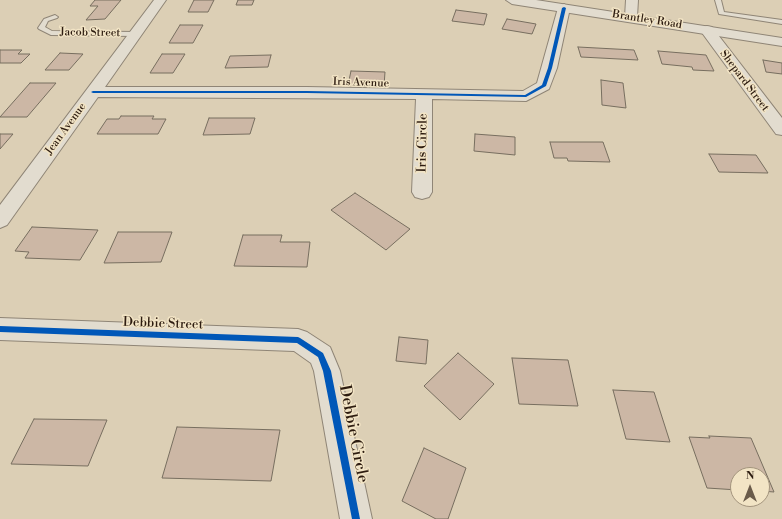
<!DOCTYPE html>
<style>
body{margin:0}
#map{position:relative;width:782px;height:519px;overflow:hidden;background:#dccfb5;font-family:"Libre Bodoni",serif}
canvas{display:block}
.north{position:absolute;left:730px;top:467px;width:40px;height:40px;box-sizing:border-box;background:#f2e4c5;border:1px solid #a3947d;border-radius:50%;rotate:0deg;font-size:11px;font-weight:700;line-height:16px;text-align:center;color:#2d1c10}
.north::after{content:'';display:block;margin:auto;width:14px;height:18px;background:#6a5b4a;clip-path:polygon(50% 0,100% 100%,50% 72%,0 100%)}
</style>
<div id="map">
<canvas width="782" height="519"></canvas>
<div class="north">N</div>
</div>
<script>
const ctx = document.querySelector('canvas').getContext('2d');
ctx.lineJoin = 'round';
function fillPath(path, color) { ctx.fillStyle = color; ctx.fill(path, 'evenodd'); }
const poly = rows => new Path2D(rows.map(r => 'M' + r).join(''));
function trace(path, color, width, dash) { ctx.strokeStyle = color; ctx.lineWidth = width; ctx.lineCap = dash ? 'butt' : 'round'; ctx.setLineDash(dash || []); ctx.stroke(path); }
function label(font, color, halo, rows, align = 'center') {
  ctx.font = font + ' "Libre Bodoni",serif'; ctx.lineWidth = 3; ctx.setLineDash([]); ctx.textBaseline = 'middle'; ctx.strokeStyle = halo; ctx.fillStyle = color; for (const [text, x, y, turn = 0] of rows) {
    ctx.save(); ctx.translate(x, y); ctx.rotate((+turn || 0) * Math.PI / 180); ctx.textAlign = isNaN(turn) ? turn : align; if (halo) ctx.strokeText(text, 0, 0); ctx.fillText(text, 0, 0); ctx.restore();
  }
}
const building = poly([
 [95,0,121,0,105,19,86,20,98,6,90,6,95,0],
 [194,0,214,0,208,12,188,12,194,0],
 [238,0,254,0,252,5,236,5,238,0],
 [456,10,487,14,484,25,452,21,456,10],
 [507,19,536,24,532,34,502,29,507,19],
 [180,25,203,25,193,43,169,43,180,25],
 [578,47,634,50,638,60,581,57,578,47],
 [0,50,22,50,18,54,30,54,21,63,0,63,0,50],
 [658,51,706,55,714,71,693,70,692,67,662,64,658,51],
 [60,53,83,54,69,70,45,70,60,53],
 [162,54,185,54,173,73,150,73,162,54],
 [271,55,268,67,225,68,230,56,271,55],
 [763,60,782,63,782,74,766,72,763,60],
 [351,71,385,72,384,86,348,85,351,71],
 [601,80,623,83,626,108,602,105,601,80],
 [30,83,56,83,27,117,0,117,30,83],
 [121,116,154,116,152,119,166,119,158,134,97,134,107,119,119,119,121,116],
 [209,118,255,118,250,134,203,135,209,118],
 [0,134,13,134,0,149,0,134],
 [475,134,515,137,515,155,474,151,475,134],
 [550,142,603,142,610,162,568,161,567,158,554,158,550,142],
 [709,154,756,155,768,173,719,172,709,154],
 [355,193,410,229,386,250,331,210,355,193],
 [32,227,98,230,80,260,25,258,29,252,15,251,32,227],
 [118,232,172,232,161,262,104,263,118,232],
 [243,235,282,235,280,242,310,242,307,267,234,266,243,235],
 [399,337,428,340,426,364,396,361,399,337],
 [458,353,494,384,460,420,424,386,458,353],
 [512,358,568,360,578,406,519,404,512,358],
 [613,390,654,392,670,442,626,439,613,390],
 [34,419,107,420,88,466,11,464,34,419],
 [177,427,280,430,271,481,162,478,177,427],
 [709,436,751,438,774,492,762,491,762,475,738,475,738,490,707,488,689,437,710,438,709,436],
 [424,448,466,468,448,519,436,519,402,501,424,448]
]);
fillPath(building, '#ccb7a5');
trace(building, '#776e5f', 1);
const service = poly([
 [715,0,721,0,724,12,782,20,782,24,719,14,715,0],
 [55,15,58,17,57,18,48,21,45,27,52,31,135,32,138,34,135,36,51,35,39,29,38,28,44,19,55,15]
]);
const minor = poly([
 [154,0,166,0,105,87,307,87,523,91,537,83,558,8,564,4,570,8,557,68,549,89,526,101,432,99,432,192,429,197,422,199,415,197,412,192,416,99,98,97,7,225,0,228,0,205,154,0],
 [626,0,638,0,637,17,636,20,631,21,625,17,626,0],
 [707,26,712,27,782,118,782,135,776,134,700,30,702,27,707,26],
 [0,318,298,329,307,332,330,347,340,371,372,519,340,519,314,371,311,363,294,351,0,340,0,318]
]);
const tertiary = poly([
 [506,0,536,0,782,38,782,46,512,4,506,0]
]);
trace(service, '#8f8576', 2);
trace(minor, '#8f8576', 2);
trace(tertiary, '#8f8576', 2);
fillPath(service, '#e2dccf');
fillPath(minor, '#e2dccf');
fillPath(tertiary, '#e2dccf');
fillPath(poly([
 [564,7,566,8,552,68,546,86,526,97,307,93,93,93,91,92,93,91,307,91,525,95,542,85,548,68,562,8,564,7],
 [0,326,298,337,300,338,323,353,331,371,360,519,352,519,323,371,318,357,297,343,0,332,0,326]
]), '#0057b8');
label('11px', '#2d1c10', '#f2e4c5', [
 ["Brantley Road",647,20,9],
 ["Jacob Street",90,33,1],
 ["Shepard Street",744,81,53],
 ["Iris Avenue",361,83,2],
 ["Jean Avenue",66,129,-54]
]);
label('13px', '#2d1c10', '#f2e4c5', [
 ["Iris Circle",423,143,-89],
 ["Debbie Street",163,324,2]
]);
label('16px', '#2d1c10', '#f2e4c5', [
 ["Debbie Circle",353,434,79]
]);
</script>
